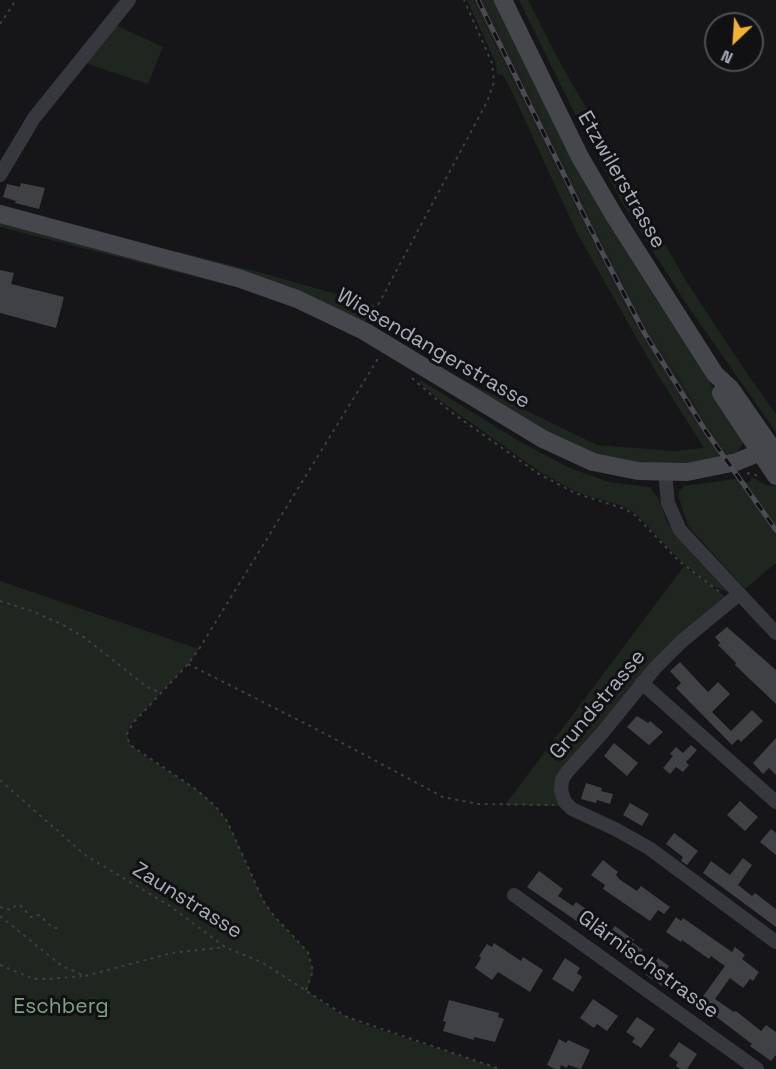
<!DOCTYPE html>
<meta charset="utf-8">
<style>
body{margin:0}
#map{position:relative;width:776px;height:1069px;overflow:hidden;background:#161618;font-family:"Space Grotesk",sans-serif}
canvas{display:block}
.north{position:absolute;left:704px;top:12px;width:60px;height:60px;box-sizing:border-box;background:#111113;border:2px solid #4d4f55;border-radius:50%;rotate:205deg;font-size:16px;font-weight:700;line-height:24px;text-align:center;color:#a8adb8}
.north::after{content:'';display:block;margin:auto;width:21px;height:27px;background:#f2b134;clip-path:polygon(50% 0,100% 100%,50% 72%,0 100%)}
</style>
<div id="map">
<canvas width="776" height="1069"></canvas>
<div class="north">N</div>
</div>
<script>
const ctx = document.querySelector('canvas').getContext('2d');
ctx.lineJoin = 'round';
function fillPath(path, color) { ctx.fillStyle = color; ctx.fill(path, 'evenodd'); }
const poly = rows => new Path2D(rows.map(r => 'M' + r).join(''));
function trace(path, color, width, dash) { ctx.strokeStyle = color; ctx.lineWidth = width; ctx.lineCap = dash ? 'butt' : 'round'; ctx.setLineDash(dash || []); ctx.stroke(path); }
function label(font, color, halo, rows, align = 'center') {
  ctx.font = font + ' "Space Grotesk",sans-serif'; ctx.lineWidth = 6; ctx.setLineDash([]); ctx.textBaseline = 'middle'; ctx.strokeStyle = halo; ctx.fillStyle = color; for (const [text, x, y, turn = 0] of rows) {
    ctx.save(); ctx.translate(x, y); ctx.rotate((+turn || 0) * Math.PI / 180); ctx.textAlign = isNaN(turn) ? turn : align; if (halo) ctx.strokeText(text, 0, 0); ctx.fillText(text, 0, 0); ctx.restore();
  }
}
fillPath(poly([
 [473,0,484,0,607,251,679,380,717,440,709,446,653,356,619,295]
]), '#222225');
fillPath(poly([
 [467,0,473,0,619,295,653,356,709,445,716,440,643,319,607,251,484,0,496,0,637,265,743,436,743,443,737,452,691,463,641,464,580,451,444,375,461,379,597,445,675,451,704,448,656,372,577,233,512,92,503,75,497,74,496,63],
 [519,0,528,0,558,59,686,281,748,375,776,414,776,432,687,305,620,199,575,114],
 [113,24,163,47,148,84,82,62],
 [0,214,238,278,235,287,0,227],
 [176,251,262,273,375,305,368,319,363,322,174,255],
 [420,380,519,441,570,468,609,482,650,487,656,496,658,497,668,524,726,587,727,592,710,585,687,567,635,513,625,507,577,492,543,474,442,402,420,383],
 [752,477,766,485,776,486,776,563,745,589,688,526,679,498,679,491,684,486,735,479,749,483],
 [684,566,731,601,682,641,567,771,568,806,505,805],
 [0,581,199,649,188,664,131,725,127,734,129,743,142,754,197,790,215,806,227,821,264,902,274,916,308,952,313,971,307,991,336,1011,360,1023,500,1069,0,1069]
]), '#1e261f');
fillPath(poly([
 [21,183,45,188,39,209,15,203,16,201,3,197,7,184,20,187],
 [0,270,14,273,11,284,64,297,56,328,0,313],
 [727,627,776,670,776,704,735,665,736,663,718,645,720,643,715,637],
 [680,662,708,692,718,682,730,694,712,712,731,731,752,710,763,721,741,742,738,739,732,745,676,688,681,683,670,671],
 [637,716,648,723,650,721,663,732,649,745,627,727],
 [776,738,776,775,769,768,763,774,753,763],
 [614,743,638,763,627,776,604,756],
 [691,745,697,750,686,762,689,765,683,772,676,767,670,774,663,768,673,756,670,754,676,747,683,753],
 [586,783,602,788,601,791,613,794,610,804,597,800,596,803,581,799],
 [740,801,758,817,745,831,727,815],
 [630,803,649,814,642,826,623,815],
 [771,829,776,833,776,855,760,842],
 [674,833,698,851,687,865,681,861,683,857,666,844],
 [743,858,752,865,738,885,752,896,755,893,776,909,776,927,703,873,711,861,730,875],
 [603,860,618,872,616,875,619,879,637,891,641,886,670,907,664,914,658,910,650,921,603,889,605,885,591,875],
 [539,871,563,889,558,896,573,906,576,902,598,917,586,931,577,924,578,922,527,887],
 [676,917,681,921,683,918,732,952,735,947,745,955,742,959,759,972,753,981,750,979,743,988,730,978,715,999,734,1012,736,1011,761,1031,766,1025,776,1032,776,1055,771,1061,750,1046,752,1044,698,1003,725,966,711,956,709,959,682,940,681,942,666,932],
 [615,926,634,940,632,942,643,950,633,964,614,950,616,947,605,939],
 [494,943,521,961,523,957,543,970,530,992,498,972,492,980,475,968,481,958,479,956,487,944,492,947],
 [565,958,580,968,577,973,582,977,573,992,552,979],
 [658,958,669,966,664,973,675,980,668,990,646,975],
 [593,999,618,1016,607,1031,597,1024,594,1028,580,1018],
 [449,1000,499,1013,498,1017,504,1019,495,1042,474,1037,474,1040,443,1031,446,1022,443,1021],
 [637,1017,655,1029,641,1048,632,1042,635,1038,626,1032],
 [559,1039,566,1043,568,1040,590,1050,581,1069,568,1065,567,1068,561,1065,560,1069,555,1069,547,1065],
 [679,1042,697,1054,687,1069,680,1069,676,1066,678,1062,669,1056]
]), '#404145');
trace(poly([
 [0,24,16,0],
 [371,318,487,102,494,82,492,63,464,0],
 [412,378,451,412,539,474,575,493,625,509,635,515,679,561,721,593],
 [747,473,759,476],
 [0,601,32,611,65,626,85,638,147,687,161,693],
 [188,664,320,731,443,797,478,804,554,805],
 [0,780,85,855,170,906,225,947,263,963,347,1017,500,1069],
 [0,907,11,910,16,905,20,905,31,917,39,915,53,928,60,928],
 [0,916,62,966,85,976,172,953,225,947],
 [0,965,34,979,50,979,82,976],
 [306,990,313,971,308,952,274,916,264,902,227,821,215,806,197,790,133,747,128,740,127,734,134,722,188,664,199,649,379,357]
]), '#3d3f44', 2, [3, 4.5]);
trace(poly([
 [0,175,34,118,129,0],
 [665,473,668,503,680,530,776,633],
 [739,594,682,641,655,668,603,732,567,772,562,780,561,791,565,802,572,809,615,829,649,848,776,942],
 [642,683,776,802],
 [514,895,757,1069]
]), '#37383d', 14);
trace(poly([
 [503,0,580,157,615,217,715,374,731,389,776,454],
 [0,214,238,278,297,299,364,331,543,439,593,462,638,471,687,472,736,462,751,456,770,445],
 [721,393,776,476]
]), '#45474d', 18);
const rail = poly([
 [478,0,604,256,645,334,705,430,776,530]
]);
trace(rail, '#4a4c52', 5);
trace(rail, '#111113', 3, [9]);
label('21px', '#a8adb8', '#111113', [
 ["Etzwilerstrasse",621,180,60],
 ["Wiesendangerstrasse",433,349,30],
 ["Grundstrasse",598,705,-50],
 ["Zaunstrasse",187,901,32],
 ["Glärnischstrasse",648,965,36]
]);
label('21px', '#7fa381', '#111113', [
 ["Eschberg",61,1007]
]);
</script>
